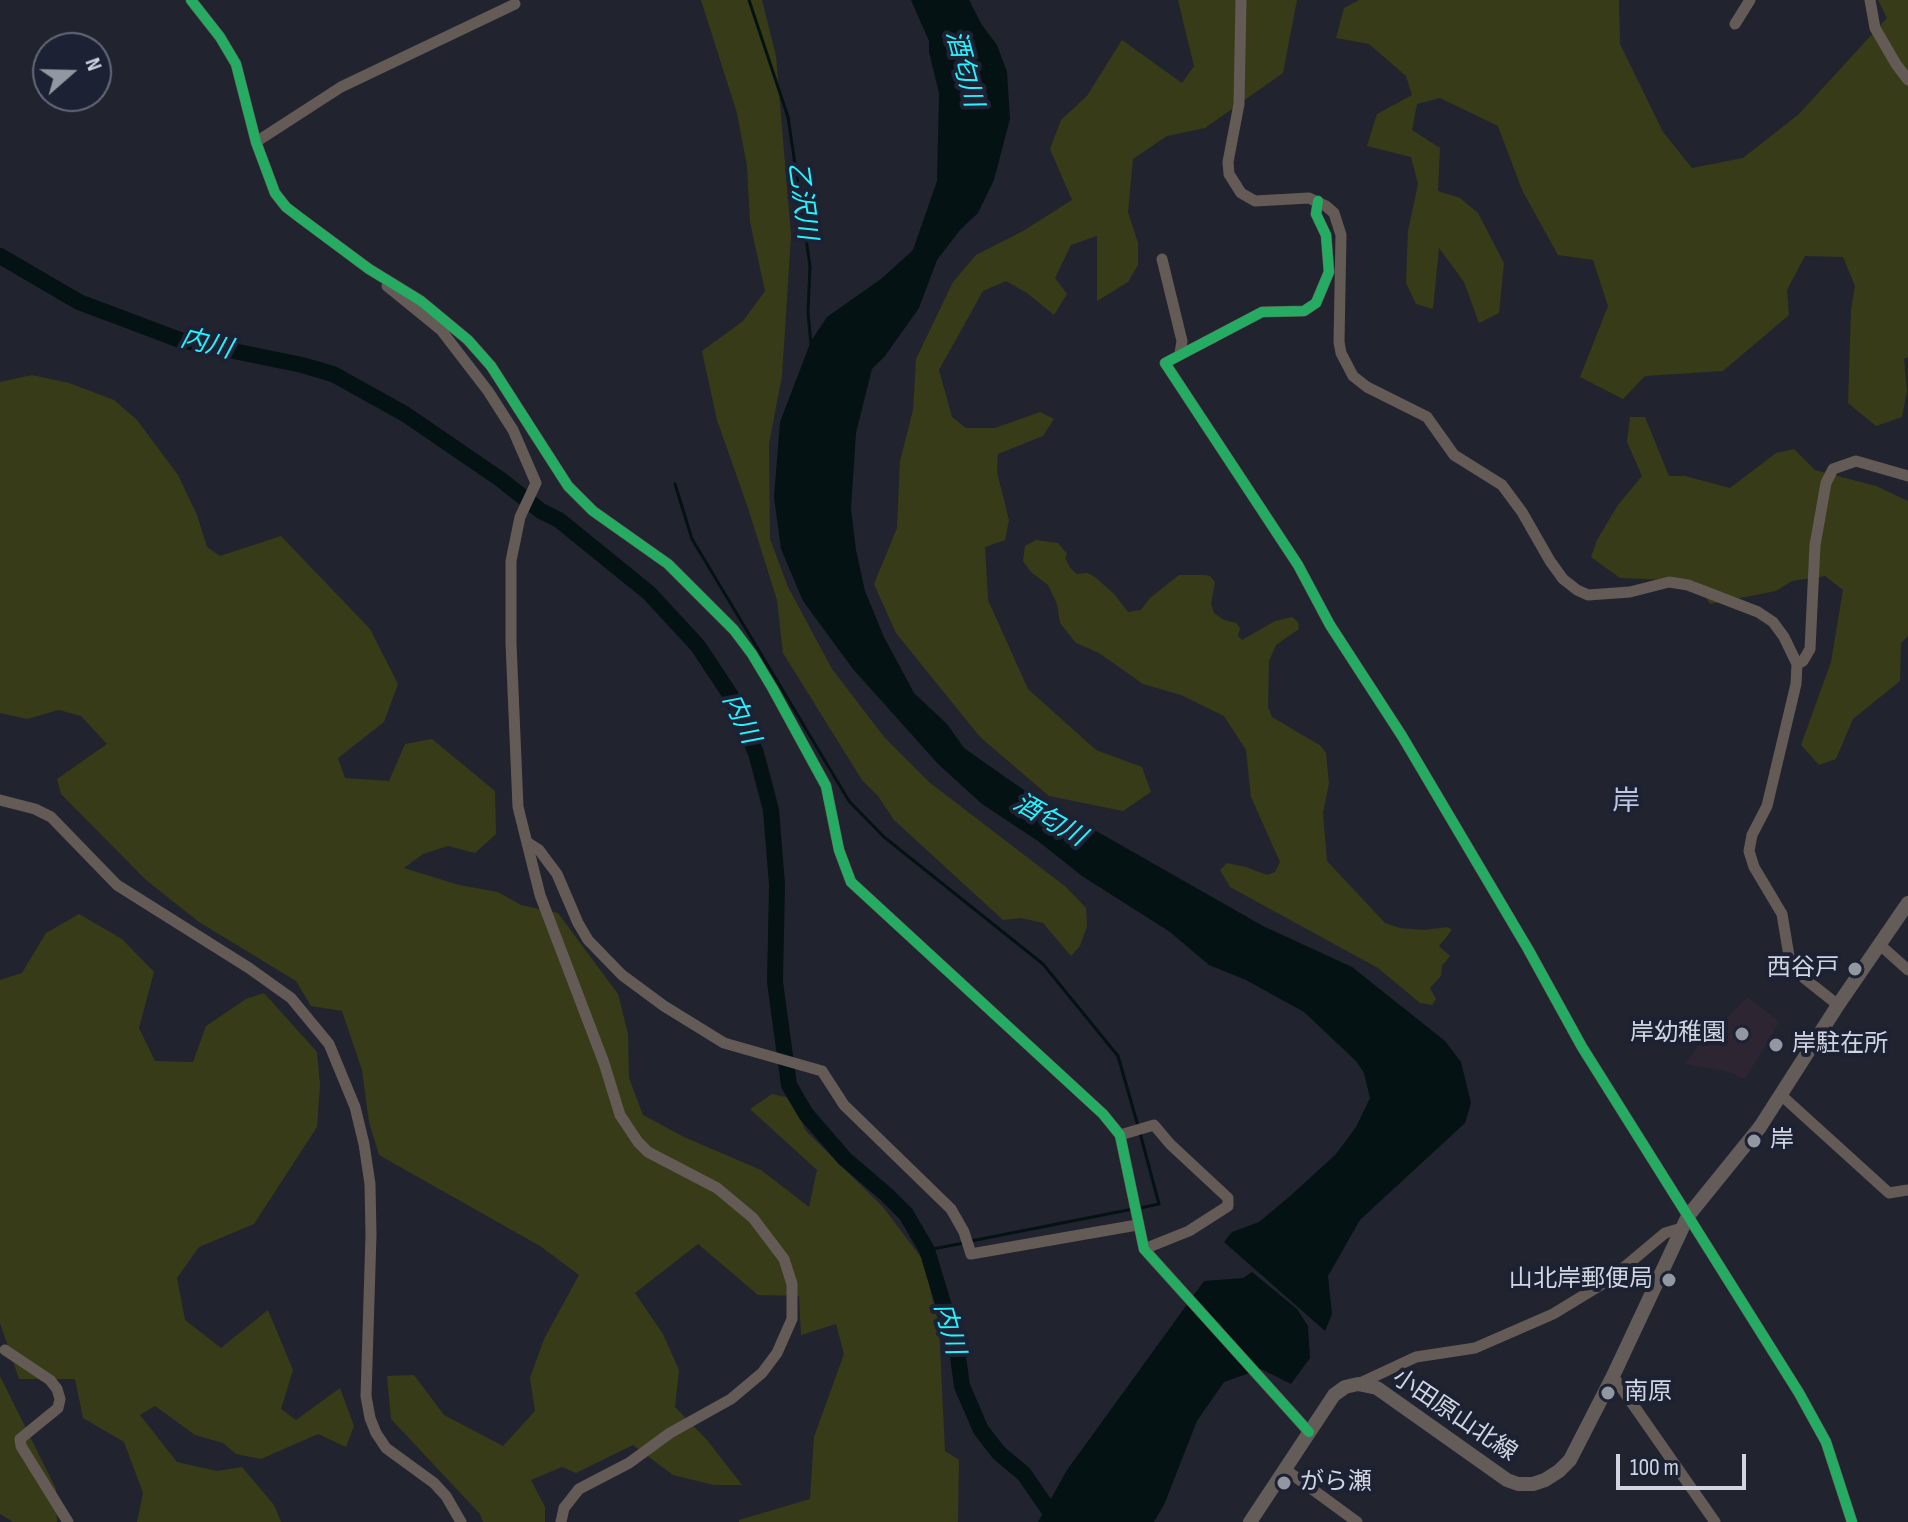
<!DOCTYPE html>
<meta charset="utf-8">
<style>
body{margin:0}
#map{position:relative;width:1908px;height:1522px;overflow:hidden;background:#21242e;font-family:"Sofia Sans Condensed",sans-serif}
canvas{display:block}
.north{position:absolute;left:32px;top:32px;width:80px;height:80px;box-sizing:border-box;background:#1c2133;border:2px solid #646979;border-radius:50%;rotate:70deg;font-size:22px;font-weight:700;line-height:32px;text-align:center;color:#d1d5e1}
.north::after{content:'';display:block;margin:auto;width:28px;height:36px;background:#9397a2;clip-path:polygon(50% 0,100% 100%,50% 72%,0 100%)}
.scale{position:absolute;left:1616px;top:1454px;width:130px;height:36px;box-sizing:border-box;border:4px solid #d1d5e1;border-top:0;padding-left:10px;font-size:24px;line-height:28px;white-space:nowrap;color:#d1d5e1;-webkit-text-stroke:6px #1c2133;paint-order:stroke}
</style>
<div id="map">
<canvas width="1908" height="1522"></canvas>
<div class="north">N</div>
<div class="scale">100 m</div>
</div>
<script>
const ctx = document.querySelector('canvas').getContext('2d');
ctx.lineJoin = 'round';
function fillPath(path, color) { ctx.fillStyle = color; ctx.fill(path, 'evenodd'); }
const poly = rows => new Path2D(rows.map(r => 'M' + r).join(''));
function trace(path, color, width, dash) { ctx.strokeStyle = color; ctx.lineWidth = width; ctx.lineCap = dash ? 'butt' : 'round'; ctx.setLineDash(dash || []); ctx.stroke(path); }
function label(font, color, halo, rows, align = 'center') {
  ctx.font = font + ' "Sofia Sans Condensed","Noto Sans JP",sans-serif'; ctx.lineWidth = 8; ctx.setLineDash([]); ctx.textBaseline = 'middle'; ctx.strokeStyle = halo; ctx.fillStyle = color; for (const [text, x, y, turn = 0] of rows) {
    ctx.save(); ctx.translate(x, y); ctx.rotate((+turn || 0) * Math.PI / 180); ctx.textAlign = isNaN(turn) ? turn : align; if (halo) ctx.strokeText(text, 0, 0); ctx.fillText(text, 0, 0); ctx.restore();
  }
}
fillPath(poly([
 [1748,997,1779,1022,1745,1079,1726,1071,1685,1064,1698,1046]
]), '#2e2532');
fillPath(poly([
 [701,0,762,0,776,56,791,235,782,376,769,444,770,539,788,587,832,669,885,738,929,782,1066,887,1086,908,1087,926,1080,946,1071,956,1043,923,1021,918,1003,920,894,820,878,796,862,780,783,653,777,600,747,505,717,420,702,351,743,321,765,291,750,222,747,166,737,113],
 [1178,0,1297,0,1283,73,1205,128,1167,136,1133,159,1128,212,1138,243,1138,265,1128,282,1097,301,1097,236,1071,245,1055,278,1067,294,1054,315,1027,293,1006,281,983,291,939,370,952,417,966,428,995,428,1040,412,1054,419,1043,436,998,454,997,472,1009,520,1005,540,985,547,988,600,1028,689,1096,750,1142,767,1151,792,1123,811,1049,796,980,737,896,633,874,584,897,528,900,461,913,410,916,359,953,282,976,255,1023,231,1072,200,1050,149,1061,120,1087,96,1122,40,1182,83,1194,66],
 [1359,0,1619,0,1620,44,1663,132,1692,168,1743,158,1799,114,1887,18,1878,0,1908,0,1908,357,1904,359,1907,391,1902,417,1876,426,1848,403,1851,310,1855,286,1843,257,1805,256,1787,290,1789,315,1723,371,1645,376,1623,399,1580,377,1608,306,1593,260,1558,255,1522,190,1498,126,1440,98,1417,104,1412,130,1440,148,1438,191,1460,198,1478,213,1504,263,1499,313,1479,323,1464,282,1439,248,1433,309,1416,304,1406,283,1408,231,1418,184,1411,157,1367,146,1377,114,1412,95,1406,76,1369,44,1336,38,1344,8],
 [32,375,69,383,114,400,137,420,178,475,197,515,207,547,220,556,281,536,370,629,398,684,384,722,338,758,345,778,389,781,405,744,432,739,495,791,496,834,475,853,448,846,423,854,404,868,459,885,498,892,521,905,558,913,618,994,628,1034,629,1078,643,1115,684,1137,761,1170,809,1207,817,1170,750,1109,772,1094,790,1098,806,1131,883,1207,923,1260,939,1326,945,1451,959,1460,958,1522,739,1522,739,1520,810,1499,814,1437,844,1354,836,1324,801,1335,799,1296,758,1295,698,1244,635,1293,663,1334,679,1370,675,1407,707,1440,742,1485,714,1485,673,1475,633,1445,576,1473,562,1467,531,1480,545,1507,545,1522,483,1522,480,1514,391,1419,387,1376,414,1375,444,1415,503,1446,535,1411,530,1378,544,1339,579,1275,540,1246,379,1155,369,1122,362,1070,342,1011,311,1006,296,981,199,922,146,880,61,794,57,779,107,744,81,716,59,710,27,719,0,713,0,382],
 [1630,417,1645,417,1669,476,1685,476,1730,488,1776,453,1794,449,1815,470,1876,486,1908,501,1908,636,1901,643,1900,681,1853,719,1836,759,1819,765,1801,745,1831,662,1843,590,1825,576,1792,581,1776,591,1710,604,1695,581,1620,578,1591,557,1597,540,1618,505,1642,476,1627,442],
 [1036,540,1058,543,1067,554,1065,558,1071,569,1077,574,1087,573,1095,577,1114,594,1128,612,1141,610,1150,598,1179,575,1204,575,1210,576,1215,582,1211,604,1214,613,1224,620,1236,623,1240,628,1238,636,1242,640,1275,621,1292,617,1298,622,1299,629,1276,645,1269,661,1268,707,1272,717,1321,746,1326,753,1329,783,1323,813,1327,861,1385,923,1400,928,1424,930,1448,927,1452,930,1439,946,1450,956,1442,966,1441,976,1430,988,1436,999,1432,1005,1420,1003,1378,968,1230,887,1220,870,1227,863,1246,867,1267,875,1275,872,1280,862,1251,797,1246,750,1224,716,1181,695,1143,684,1099,653,1076,643,1060,623,1057,604,1048,585,1031,572,1023,561,1025,546],
 [79,914,122,939,154,972,139,1028,155,1061,193,1062,206,1026,246,999,264,993,317,1052,320,1085,317,1127,254,1224,199,1247,177,1278,185,1320,221,1348,268,1310,293,1370,281,1409,296,1420,340,1388,354,1426,346,1447,318,1434,261,1459,236,1454,223,1443,195,1435,155,1406,140,1415,177,1462,217,1471,242,1467,274,1505,281,1522,137,1522,143,1493,124,1442,83,1418,75,1379,19,1379,0,1323,0,980,22,973,46,933],
 [0,1376,56,1489,57,1522,13,1522,0,1514]
]), '#383b18');
fillPath(poly([
 [911,0,969,0,982,25,997,45,1007,72,1010,119,994,180,978,213,960,230,937,260,919,308,885,356,872,369,856,433,851,509,856,550,865,591,884,637,914,693,947,724,964,748,1058,814,1098,832,1263,926,1352,967,1445,1041,1461,1062,1471,1103,1465,1123,1360,1220,1328,1276,1332,1314,1325,1331,1224,1242,1232,1232,1259,1222,1289,1197,1336,1154,1356,1127,1370,1098,1364,1073,1356,1061,1304,1012,1246,980,1209,965,1170,932,1082,876,1038,841,982,804,938,764,853,669,803,601,781,549,774,497,780,422,811,341,827,317,881,279,913,250,937,181,939,93,929,52,929,41],
 [1252,1272,1297,1309,1308,1326,1310,1358,1291,1384,1261,1369,1224,1382,1197,1421,1164,1505,1154,1522,1038,1522,1067,1470,1204,1281,1243,1278]
]), '#051214');
trace(poly([
 [749,0,788,117,810,266,808,313,811,344],
 [675,484,692,539,849,801,884,837,1043,964,1118,1056,1138,1126],
 [1140,1133,1159,1204,1140,1208],
 [971,1241,1133,1209],
 [927,1250,964,1243]
]), '#051214', 3);
trace(poly([
 [0,256,79,302,180,340,302,365,333,374,405,414,500,479,541,511,559,520,649,593,698,646,731,696,756,753,771,810,777,884,775,982,789,1085,806,1114,845,1159,887,1195,906,1214,927,1250,957,1349,962,1386,981,1430,999,1453,1024,1474,1057,1522]
]), '#051214', 16);
trace(poly([
 [191,0,220,37,236,64,256,142,275,193,286,207,299,217,369,269,421,301,468,340,491,366,568,486,593,511,668,564,734,630,752,654,773,689,826,786,839,850,851,882,1103,1114,1120,1135,1144,1249,1309,1432],
 [1241,0,1239,104,1228,162,1229,174,1241,193,1255,201,1309,198,1326,206,1334,213,1341,235,1339,342,1341,353,1353,376,1367,387,1427,417,1454,455,1502,485,1522,512,1550,561,1563,579,1577,590,1588,595,1630,592,1669,582,1688,585,1758,612,1773,622,1784,637,1797,664,1796,684,1767,806,1752,835,1749,851,1754,867,1782,914,1789,956,1804,978,1838,1005],
 [1870,0,1875,28,1896,64,1908,80],
 [1735,24,1750,0],
 [256,142,341,87,515,4],
 [1318,201,1316,214,1326,235,1329,272,1316,303,1304,311,1262,312,1165,363,1298,565,1330,625,1402,736,1528,949,1582,1047,1799,1393,1826,1442,1852,1522],
 [1162,259,1182,341,1180,353],
 [387,286,441,330,488,391,513,430,536,483,520,517,511,561,511,643,518,807,540,895,604,1063,620,1115,638,1142,648,1152,717,1188,753,1218,784,1259,792,1284,792,1319,777,1353,762,1373,731,1399,670,1433,629,1463,579,1489,564,1508,561,1522],
 [1797,664,1803,661,1810,649,1815,545,1826,483,1833,469,1856,461,1908,476],
 [0,800,35,809,51,817,117,885,249,968,291,998,329,1044,355,1107,364,1144,370,1184,371,1235,366,1396,370,1418,376,1433,386,1448,434,1483,446,1496,461,1522],
 [528,843,539,850,557,874,578,923,588,940,622,975,664,1006,724,1043,822,1071,844,1105,951,1209,964,1232,971,1254,1137,1225],
 [1879,944,1908,970],
 [1781,1095,1889,1193,1908,1190],
 [1120,1135,1154,1125,1170,1144,1228,1198,1228,1206,1189,1231,1144,1249],
 [5,1350,50,1380,57,1389,60,1399,58,1408,20,1439,21,1446,68,1522],
 [1613,1376,1715,1522],
 [1358,1384,1416,1357,1475,1348,1553,1314,1609,1280,1665,1233,1682,1228],
 [1286,1470,1357,1522]
]), '#645b56', 11);
trace(poly([
 [1250,1522,1334,1395,1345,1387,1358,1384,1377,1388,1507,1480,1518,1484,1533,1484,1545,1480,1559,1471,1570,1460,1613,1376,1688,1216,1760,1127,1838,1005,1908,903]
]), '#645c59', 14);
trace(poly([
 [191,0,220,37,236,64,256,142,275,193,286,207,299,217,369,269,421,301,468,340,491,366,568,486,593,511,668,564,734,630,752,654,773,689,826,786,839,850,851,882,1103,1114,1120,1135,1144,1249,1309,1432],
 [1318,201,1316,214,1326,235,1329,272,1316,303,1304,311,1262,312,1165,363,1298,565,1330,625,1402,736,1528,949,1582,1047,1799,1393,1826,1442,1852,1522]
]), '#26ab63', 10);
for (const [x, y, r, color] of [
 [1855,969,8,"#9397a2"],
 [1742,1034,8,"#9397a2"],
 [1776,1045,8,"#9397a2"],
 [1754,1141,8,"#9397a2"],
 [1669,1280,8,"#9397a2"],
 [1608,1393,8,"#9397a2"],
 [1284,1483,8,"#9397a2"]
]) { const dot = new Path2D(); dot.arc(x, y, r, 0, 2 * Math.PI); ctx.fillStyle = color; ctx.fill(dot); trace(dot, '#1c2133', 3); }
label('24px', '#d1d5e1', '#1c2133', [
 ["西谷戸",1839,969,"right"],
 ["岸幼稚園",1726,1034,"right"],
 ["岸駐在所",1792,1045],
 ["岸",1770,1141],
 ["山北岸郵便局",1653,1280,"right"],
 ["南原",1624,1393],
 ["がら瀬",1300,1483]
], 'left');
label('24px', '#d1d5e1', '#1c2133', [
 ["小田原山北線",1454,1416,34]
]);
label('italic 26px', '#27f3fe', '#1c2133', [
 ["酒匂川",963,69,75],
 ["乙沢川",801,201,82],
 ["内川",206,345,14],
 ["内川",740,719,65],
 ["酒匂川",1049,821,30],
 ["内川",948,1329,75]
]);
label('28px', '#bec5de', '#1c2133', [
 ["岸",1626,803]
]);
</script>
